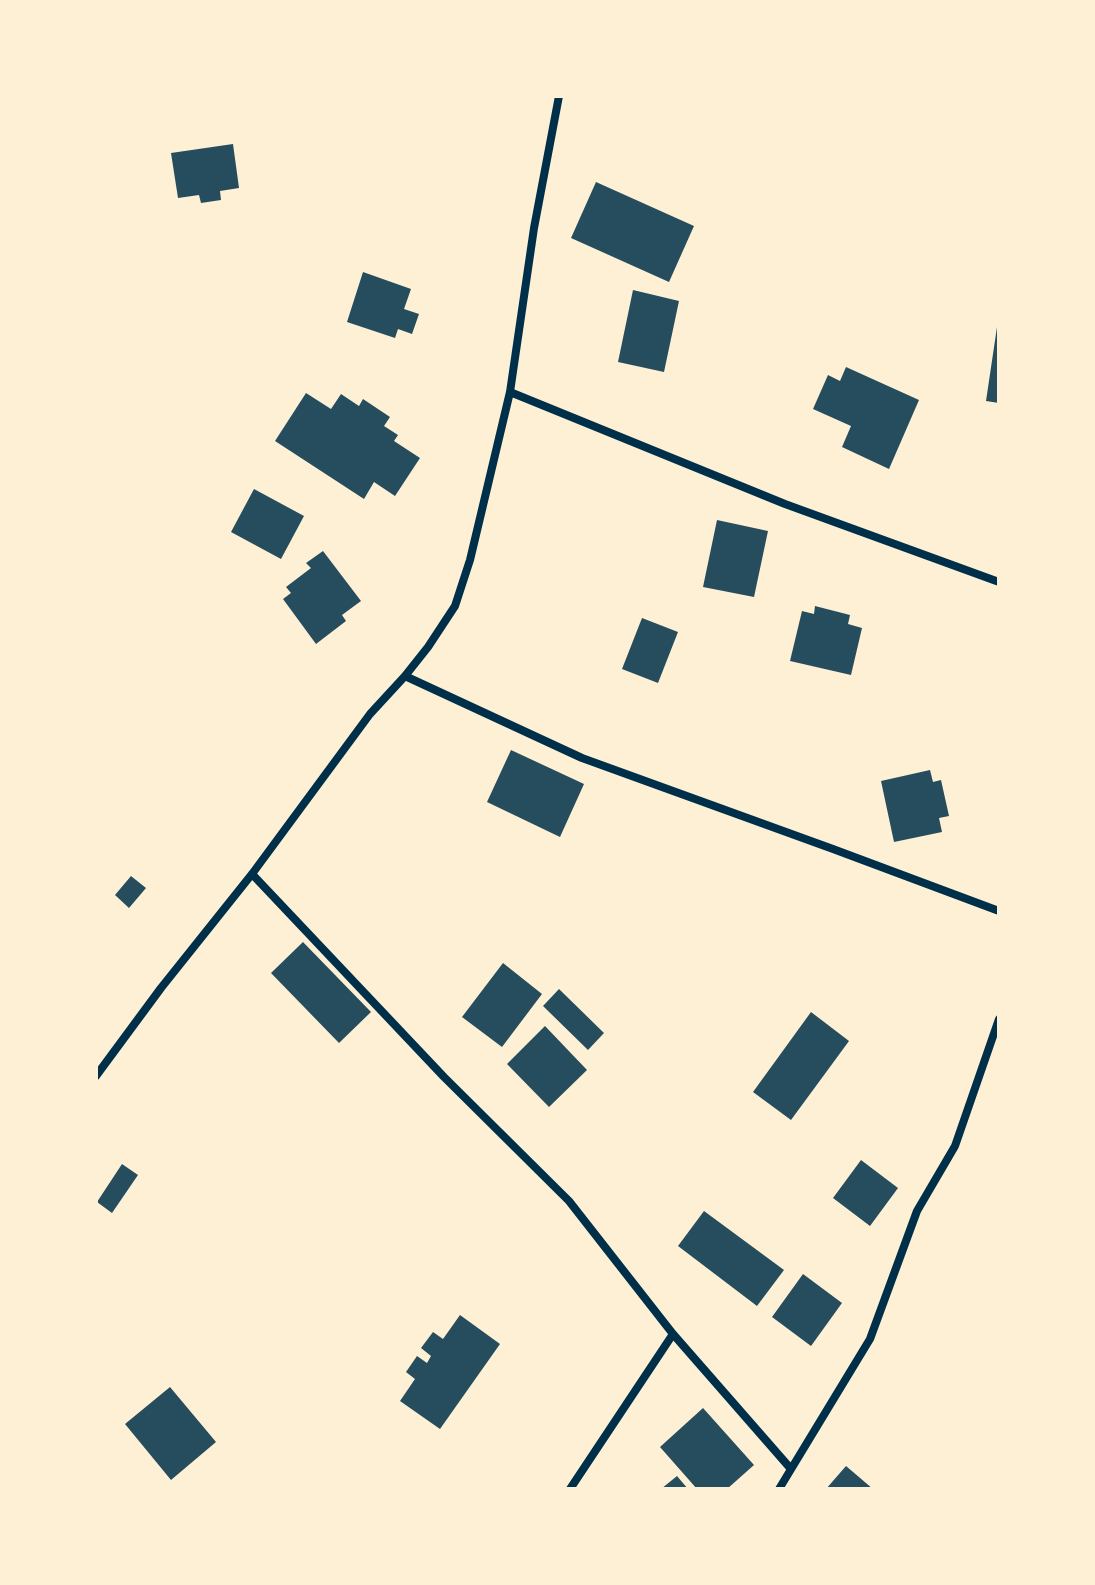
<!DOCTYPE html>
<style>
body{margin:0}
#map{position:relative;width:1095px;height:1585px;overflow:hidden;background:#fdf0d5;font-family:"Libre Baskerville",serif}
canvas{display:block}
.frame{position:absolute;inset:0;border:98px solid #fdf0d5;pointer-events:none}
</style>
<div id="map">
<canvas width="1095" height="1585"></canvas>
<div class="frame"></div>
</div>
<script>
const ctx = document.querySelector('canvas').getContext('2d');
ctx.lineJoin = 'round';
function fillPath(path, color) { ctx.fillStyle = color; ctx.fill(path, 'evenodd'); }
const poly = rows => new Path2D(rows.map(r => 'M' + r).join(''));
function trace(path, color, width, dash) { ctx.strokeStyle = color; ctx.lineWidth = width; ctx.lineCap = dash ? 'butt' : 'round'; ctx.setLineDash(dash || []); ctx.stroke(path); }
fillPath(poly([
 [233,144,239,188,220,191,221,200,201,203,199,195,178,198,171,153],
 [596,182,694,226,669,282,571,238],
 [363,272,411,289,404,309,419,314,412,334,398,329,395,338,347,322],
 [633,290,679,301,664,372,618,362],
 [997,327,999,327,999,403,986,401],
 [846,367,919,400,889,469,842,447,851,426,813,409,828,375,840,381],
 [306,393,331,409,341,394,359,406,363,399,390,417,384,426,398,435,394,441,420,458,395,496,374,482,364,499,275,441],
 [254,489,304,516,281,559,231,532],
 [717,520,768,531,754,597,703,587],
 [323,551,361,601,342,615,346,621,316,644,283,599,291,593,286,587,311,568,306,563],
 [815,606,850,615,848,624,862,628,851,675,790,661,802,611,814,614],
 [642,618,678,632,658,683,622,669],
 [511,750,584,784,560,837,487,802],
 [930,770,933,782,941,780,949,816,939,818,942,832,894,842,881,781],
 [131,876,146,888,129,908,115,895],
 [303,942,371,1012,339,1043,271,973],
 [503,963,542,994,502,1047,462,1017],
 [559,989,604,1033,588,1050,543,1006],
 [811,1012,849,1041,791,1120,753,1092],
 [545,1026,587,1070,549,1107,507,1064],
 [861,1160,898,1188,870,1226,833,1198],
 [122,1164,138,1175,112,1213,97,1202],
 [704,1211,784,1270,757,1306,678,1246],
 [803,1274,842,1303,811,1346,772,1317],
 [460,1315,500,1344,440,1429,400,1401,415,1379,406,1372,417,1356,427,1363,431,1356,421,1348,433,1332,443,1339],
 [170,1387,216,1442,171,1480,125,1424],
 [703,1408,754,1465,727,1489,697,1489,660,1447],
 [846,1466,873,1489,826,1489],
 [677,1476,688,1489,661,1489]
]), '#264d5e');
trace(poly([
 [510,392,785,504,999,582],
 [405,676,582,758,833,849,999,911],
 [252,874,444,1077,569,1201,673,1334,791,1469],
 [96,1076,161,988,252,874,370,714,405,676,428,647,455,606,470,560,510,392,534,228,559,96],
 [570,1489,673,1334],
 [779,1489,870,1339,917,1211,955,1146,999,1019]
]), '#003049', 8);
</script>
